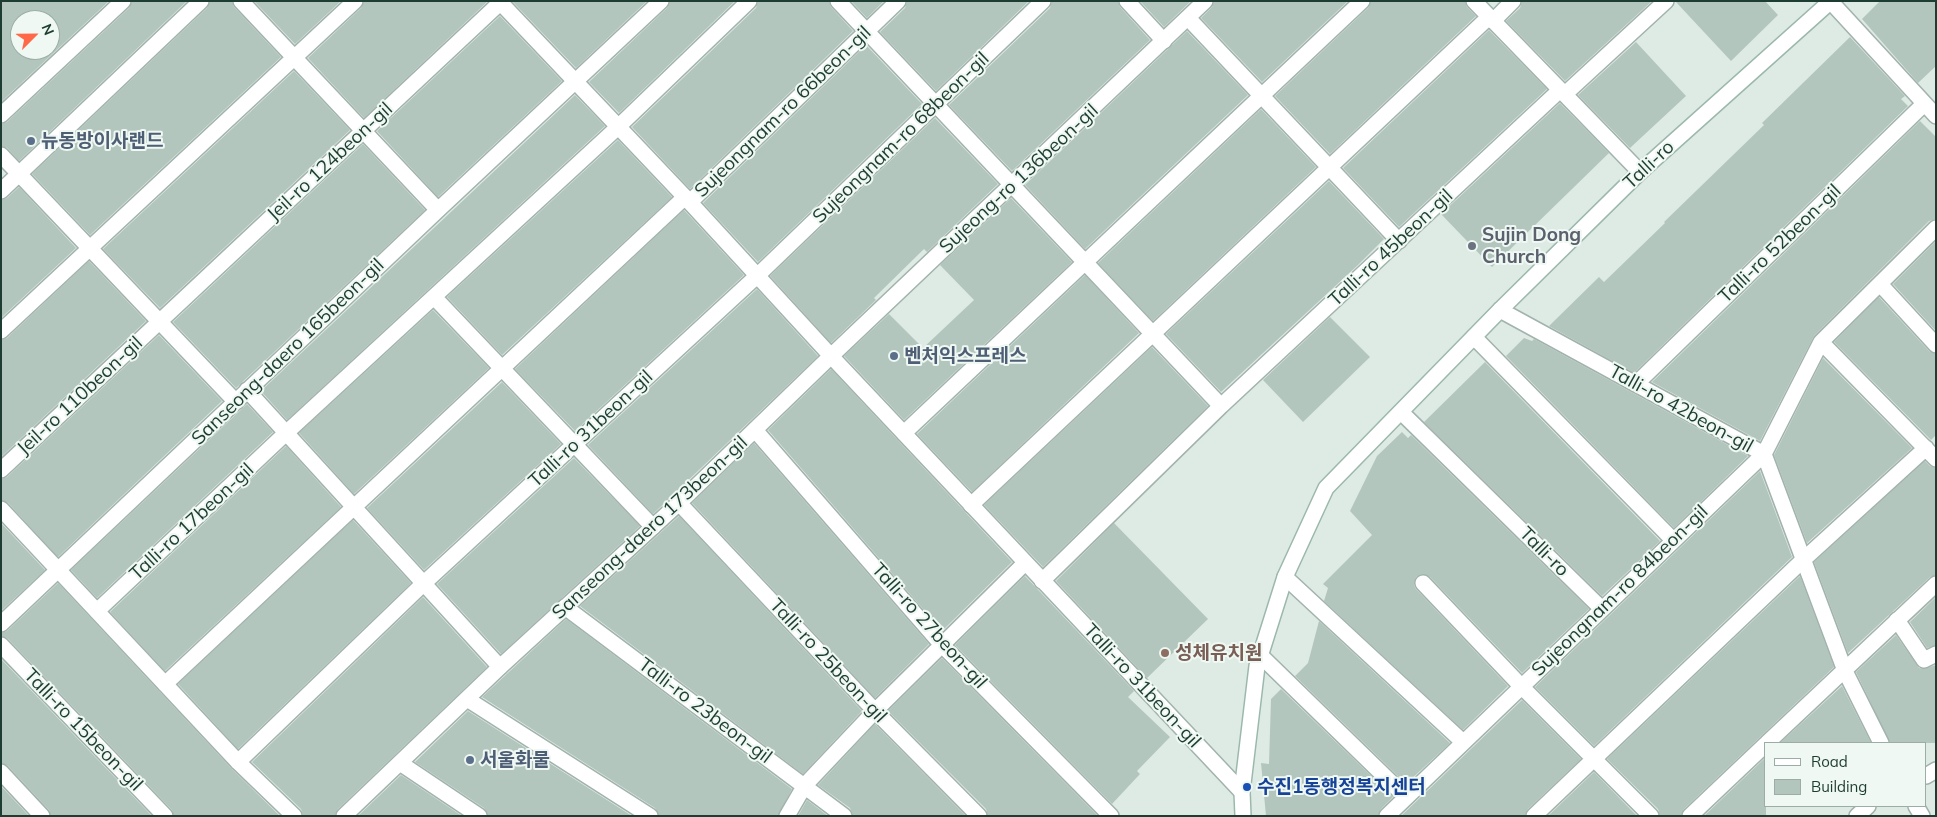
<!DOCTYPE html>
<meta charset="utf-8">
<style>
body{margin:0}
#map{position:relative;width:1937px;height:817px;overflow:hidden;background:#deebe5;font-family:Mulish,sans-serif}
canvas{display:block}
.frame{position:absolute;inset:0;border:2px solid #1e3d32;pointer-events:none}
.legend{position:absolute;left:1764px;top:742px;width:162px;height:65px;box-sizing:border-box;background:#eff8f3;border:1px solid #9bada6;margin:0;padding:6px 9px;list-style:none;font-size:15px;color:#1e3d32}
.legend li{display:flex;align-items:center;gap:10px;height:25px}
.legend b{width:25px;border:1px solid #9bada6}
.north{position:absolute;left:10px;top:10px;width:50px;height:50px;box-sizing:border-box;background:#eff8f3;border:1px solid #9bada6;border-radius:50%;rotate:67deg;font-size:14px;font-weight:700;line-height:20px;text-align:center;color:#1e3d32}
.north::after{content:'';display:block;margin:auto;width:18px;height:22px;background:#ff6948;clip-path:polygon(50% 0,100% 100%,50% 72%,0 100%)}
</style>
<div id="map">
<canvas width="1937" height="817"></canvas>
<div class="frame"></div>
<ul class="legend">
<li><b style="height:6px;background:#fff"></b>Road</li>
<li><b style="height:14px;background:#b3c6bd"></b>Building</li>
</ul>
<div class="north">N</div>
</div>
<script>
const ctx = document.querySelector('canvas').getContext('2d');
ctx.lineJoin = 'round';
function fillPath(path, color) { ctx.fillStyle = color; ctx.fill(path, 'evenodd'); }
const poly = rows => new Path2D(rows.map(r => 'M' + r).join(''));
function trace(path, color, width, dash) { ctx.strokeStyle = color; ctx.lineWidth = width; ctx.lineCap = dash ? 'butt' : 'round'; ctx.setLineDash(dash || []); ctx.stroke(path); }
function label(font, color, halo, rows, align = 'center') {
  ctx.font = font + ' Mulish,"Noto Sans KR",sans-serif'; ctx.lineWidth = 4; ctx.setLineDash([]); ctx.textBaseline = 'middle'; ctx.strokeStyle = halo; ctx.fillStyle = color; for (const [text, x, y, turn = 0] of rows) {
    ctx.save(); ctx.translate(x, y); ctx.rotate((+turn || 0) * Math.PI / 180); ctx.textAlign = isNaN(turn) ? turn : align; if (halo) ctx.strokeText(text, 0, 0); ctx.fillText(text, 0, 0); ctx.restore();
  }
}
fillPath(poly([
 [1,1,109,1,1,102],
 [20,20,50,20,50,50,20,50],
 [132,1,187,1,19,161,7,148,1,146,1,124,7,122,129,8],
 [210,1,232,1,234,7,281,57,90,235,32,174,207,8],
 [254,1,341,1,295,44],
 [364,1,488,1,364,118,308,58,361,8],
 [512,1,647,1,576,68],
 [670,1,735,1,619,113,589,82,667,8],
 [758,1,829,1,831,7,853,31,690,189,632,127,756,8],
 [851,1,884,1,867,18],
 [907,1,1029,1,936,91,880,32,905,8],
 [1052,1,1118,1,1120,7,1150,40,1012,171,949,105,1050,8],
 [1140,1,1191,1,1164,27],
 [1214,1,1348,1,1262,82,1201,18,1212,7],
 [1371,1,1465,1,1467,7,1476,16,1330,154,1275,96,1368,8],
 [1522,1,1652,1,1565,81,1506,21,1520,8],
 [1675,1,1765,1,1778,15,1731,61],
 [1880,1,1936,1,1936,66,1918,83,1862,19],
 [500,16,562,81,438,197,377,131],
 [1489,30,1547,89,1399,227,1343,168],
 [1187,31,1248,95,1085,249,1025,185],
 [1850,37,1905,96,1901,99,1908,106,1634,373,1549,326,1599,277,1604,282,1665,223,1664,222,1764,125,1762,123],
 [1636,42,1686,96,1630,148,1578,95],
 [866,45,922,104,758,262,703,203],
 [294,71,350,130,160,308,103,249],
 [575,95,605,126,287,420,261,391],
 [1560,103,1609,153,1492,267,1441,214],
 [1261,109,1316,167,1153,321,1098,263],
 [935,118,998,184,927,252,924,249,874,298,876,300,831,343,770,276],
 [1920,121,1936,137,1936,219,1929,221,1814,336,1760,441,1652,382],
 [618,140,672,197,502,355,447,297],
 [363,144,425,210,236,388,173,322],
 [1329,181,1384,239,1358,265,1221,392,1166,334],
 [19,187,76,248,1,318,1,200,7,198],
 [1011,198,1072,262,904,420,844,356,889,314,923,348,974,300,940,265],
 [684,210,744,275,575,431,515,369],
 [1936,241,1936,331,1893,284],
 [89,261,146,321,1,457,1,340,7,338],
 [1085,275,1139,333,972,492,917,434],
 [757,289,818,356,653,514,588,445],
 [1879,297,1929,351,1936,354,1936,435,1931,440,1834,342],
 [433,310,489,368,354,494,299,433],
 [1330,317,1370,357,1303,422,1263,380],
 [159,335,222,401,58,557,8,503,1,500,1,479,7,477],
 [1524,338,1532,341,1534,339,1748,456,1674,528,1506,356],
 [1152,347,1208,406,1043,567,984,505],
 [1823,358,1912,448,1807,543,1774,455],
 [1485,362,1660,541,1602,596,1424,422],
 [831,369,1012,562,942,631,768,430],
 [502,382,561,444,424,570,367,508],
 [247,404,273,432,97,598,71,570],
 [1402,432,1408,438,1411,435,1589,609,1522,673,1430,577,1421,574,1416,577,1414,585,1416,589,1508,686,1463,730,1324,601,1328,588,1323,584,1372,535,1350,511,1377,456],
 [754,443,929,644,875,698,692,503],
 [286,446,341,507,165,671,110,612],
 [574,458,640,526,501,654,437,584],
 [1925,461,1930,466,1936,468,1936,575,1930,577,1848,653,1814,562],
 [1760,471,1792,557,1594,746,1535,687],
 [679,516,862,711,803,774,580,606],
 [353,520,411,583,238,749,178,684],
 [1,523,45,570,1,611],
 [1114,523,1208,619,1147,678,1056,581],
 [1025,576,1134,691,1128,697,1170,737,1137,771,1140,774,1112,804,955,645],
 [1800,576,1834,667,1684,809,1681,816,1660,816,1658,809,1607,759],
 [58,583,231,768,280,816,174,816,172,810,8,639,1,636,1,633,7,631],
 [423,597,487,667,338,809,335,816,303,816,301,809,252,762],
 [1936,597,1936,645,1927,648,1910,622],
 [566,619,792,789,778,816,659,816,655,808,482,697],
 [1319,621,1450,743,1406,784,1295,676,1308,663],
 [1896,635,1919,668,1924,669,1936,665,1936,743,1890,743,1856,672],
 [942,658,1098,816,988,816,986,809,888,711],
 [1,659,152,816,51,816,49,810,8,766,1,763],
 [1842,686,1871,743,1780,743],
 [1281,689,1393,797,1381,809,1378,816,1266,816,1261,763,1269,764,1271,699],
 [1522,700,1581,759,1528,809,1525,816,1401,816],
 [468,711,632,816,488,816,484,808,415,762],
 [875,724,966,816,853,816,850,808,818,785],
 [1766,757,1766,816,1704,816],
 [1594,772,1637,816,1548,816],
 [401,775,462,816,358,816],
 [1,786,29,816,1,816],
 [807,800,828,816,798,816]
]), '#b3c6bd');
const lane = poly([
 [241,1,438,210],
 [838,1,1221,406],
 [1127,1,1164,41],
 [1188,18,1399,241],
 [1493,21,1513,1],
 [1565,94,1666,1],
 [1,155,236,402],
 [1,191,201,1],
 [690,202,898,1],
 [1880,284,1936,345],
 [434,297,653,527],
 [1,331,355,1],
 [1474,337,1673,540],
 [1821,342,1936,459],
 [1636,384,1924,104],
 [247,390,500,667],
 [1401,412,1602,609],
 [755,430,942,645,1111,816],
 [904,433,1362,1],
 [1,470,502,1],
 [679,503,875,711,979,816],
 [971,505,1489,17],
 [1285,577,1463,742],
 [1042,581,1221,406,1560,90],
 [1423,583,1521,686,1651,816],
 [565,607,844,816],
 [97,611,286,433,618,127,749,1],
 [1897,620,1924,660,1936,654],
 [1,624,438,210,661,1],
 [1,645,165,816],
 [1261,656,1406,797],
 [165,684,685,197],
 [467,699,650,816],
 [238,762,423,584,758,275,1043,1],
 [400,763,479,816],
 [1,772,42,816],
 [1926,776,1936,770],
 [787,816,805,785,875,711,1025,563],
 [1387,816,1764,454,1821,342,1936,228],
 [1534,816,1803,560,1926,448],
 [1857,816,1868,806]
]);
const street = poly([
 [499,1,685,197,831,356,1242,792],
 [1474,1,1640,172],
 [1831,2,1936,116],
 [1,115,123,1],
 [1500,310,1764,454,1845,671,1881,743],
 [1,509,238,762,294,816],
 [1767,743,1936,584],
 [1916,806,1922,816],
 [344,816,500,667,679,503,831,356,1205,1],
 [1690,816,1766,744]
]);
const secondary = poly([
 [1243,816,1242,792,1257,666,1285,577,1326,488,1500,310,1640,172,1831,1]
]);
trace(lane, '#a1b3ac', 18);
trace(street, '#a1b3ac', 18);
trace(secondary, '#9cb8ac', 18);
trace(lane, '#fff', 15);
trace(street, '#fff', 15);
trace(secondary, '#fff', 15);
for (const [x, y, r, color] of [
 [31,141,5,"#5c6f8a"],
 [1472,246,5,"#6b7280"],
 [894,356,5,"#5c6f8a"],
 [1165,653,5,"#8d6e63"],
 [470,760,5,"#5c6f8a"],
 [1247,787,5,"#1a4fb4"]
]) { const dot = new Path2D(); dot.arc(x, y, r, 0, 2 * Math.PI); ctx.fillStyle = color; ctx.fill(dot); trace(dot, '#eff8f3', 2); }
label('19px', '#1e3d32', '#eff8f3', [
 ["Sujeongnam-ro 66beon-gil",783,112,-44],
 ["Sujeongnam-ro 68beon-gil",901,138,-44],
 ["Jeil-ro 124beon-gil",330,162,-43],
 ["Talli-ro",1649,165,-43],
 ["Sujeong-ro 136beon-gil",1019,179,-43],
 ["Talli-ro 52beon-gil",1780,244,-44],
 ["Talli-ro 45beon-gil",1391,248,-43],
 ["Sanseong-daero 165beon-gil",288,352,-44],
 ["Jeil-ro 110beon-gil",80,396,-43],
 ["Talli-ro 42beon-gil",1681,409,29],
 ["Talli-ro 31beon-gil",591,429,-43],
 ["Talli-ro 17beon-gil",192,522,-43],
 ["Sanseong-daero 173beon-gil",650,528,-43],
 ["Talli-ro",1544,552,45],
 ["Sujeongnam-ro 84beon-gil",1620,591,-44],
 ["Talli-ro 27beon-gil",929,626,48],
 ["Talli-ro 25beon-gil",828,661,47],
 ["Talli-ro 31beon-gil",1142,686,47],
 ["Talli-ro 23beon-gil",705,711,37],
 ["Talli-ro 15beon-gil",83,730,46]
]);
label('bold 19px', '#4e5e75', '#eff8f3', [
 ["뉴동방이사랜드",41,141],
 ["벤처익스프레스",904,356],
 ["서울화물",480,760]
], 'left');
label('bold 19px', '#5b616d', '#eff8f3', [
 ["Sujin Dong",1482,235],
 ["Church",1482,257]
], 'left');
label('bold 19px', '#785e54', '#eff8f3', [
 ["성체유치원",1175,653]
], 'left');
label('bold 19px', '#164399', '#eff8f3', [
 ["수진1동행정복지센터",1257,787]
], 'left');
</script>
